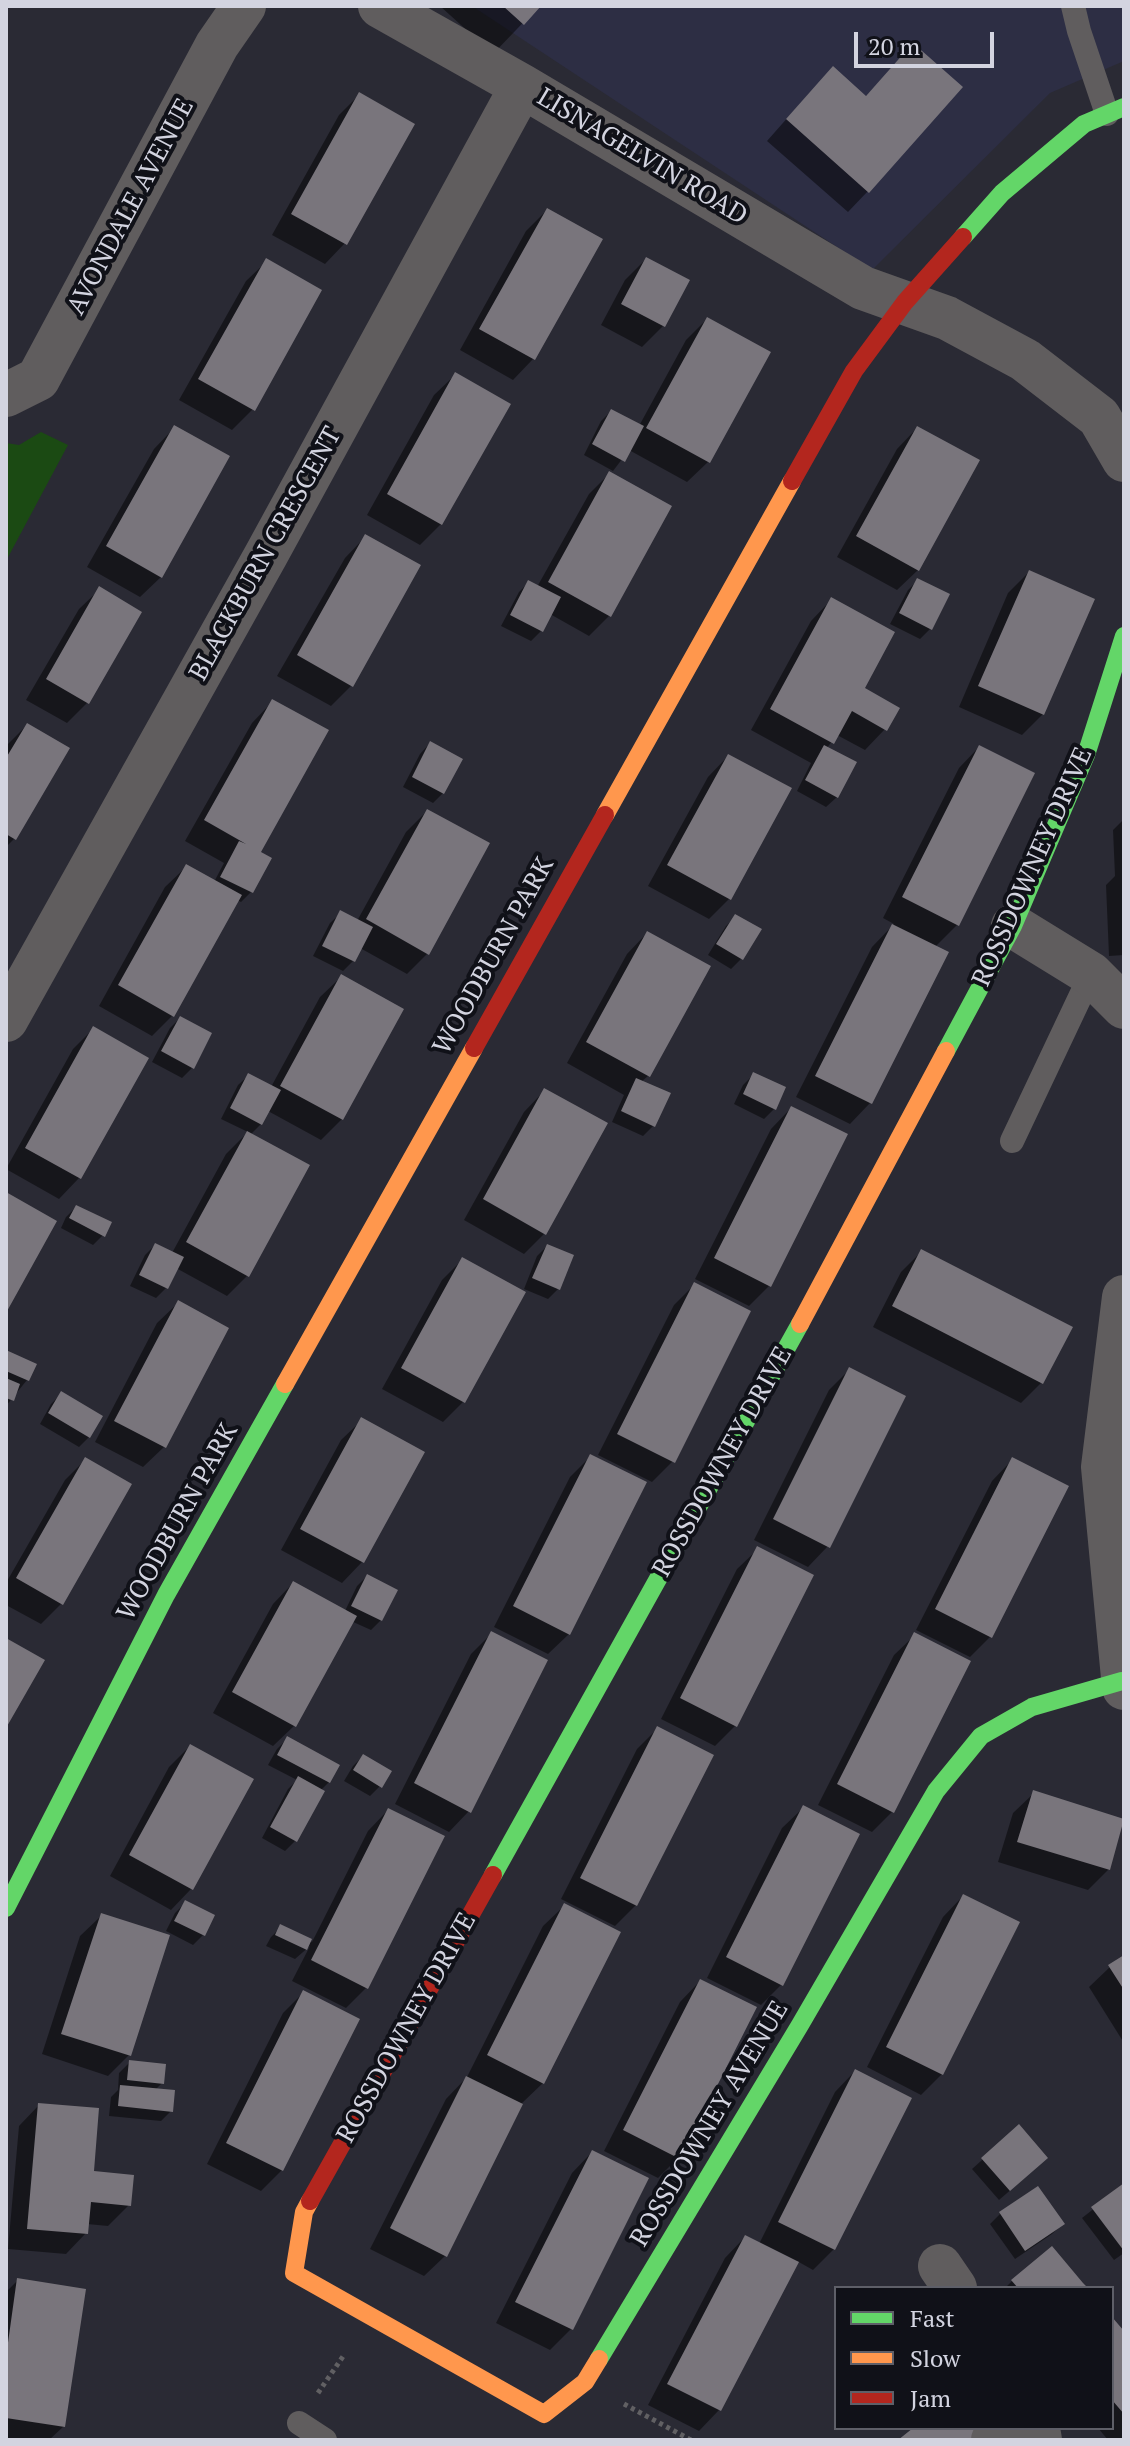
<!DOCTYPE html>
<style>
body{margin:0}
#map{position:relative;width:1130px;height:2446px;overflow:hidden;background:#2a2a34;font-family:"PT Serif",serif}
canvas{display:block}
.frame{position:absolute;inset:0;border:8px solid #d3d4e0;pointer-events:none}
.legend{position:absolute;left:834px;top:2286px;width:280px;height:144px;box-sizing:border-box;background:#101118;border:2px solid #5e5f68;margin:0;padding:10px 14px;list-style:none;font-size:24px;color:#d3d4e0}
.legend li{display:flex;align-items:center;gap:16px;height:40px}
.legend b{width:40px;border:2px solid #5e5f68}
.scale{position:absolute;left:854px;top:32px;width:140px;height:36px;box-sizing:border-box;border:4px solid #d3d4e0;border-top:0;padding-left:10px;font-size:24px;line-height:28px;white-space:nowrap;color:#d3d4e0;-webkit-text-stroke:6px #101118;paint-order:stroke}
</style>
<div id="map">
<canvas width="1130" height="2446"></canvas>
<div class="frame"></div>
<ul class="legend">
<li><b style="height:10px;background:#63d668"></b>Fast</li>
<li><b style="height:10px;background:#ff974d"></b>Slow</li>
<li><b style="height:10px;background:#b3261e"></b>Jam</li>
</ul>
<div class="scale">20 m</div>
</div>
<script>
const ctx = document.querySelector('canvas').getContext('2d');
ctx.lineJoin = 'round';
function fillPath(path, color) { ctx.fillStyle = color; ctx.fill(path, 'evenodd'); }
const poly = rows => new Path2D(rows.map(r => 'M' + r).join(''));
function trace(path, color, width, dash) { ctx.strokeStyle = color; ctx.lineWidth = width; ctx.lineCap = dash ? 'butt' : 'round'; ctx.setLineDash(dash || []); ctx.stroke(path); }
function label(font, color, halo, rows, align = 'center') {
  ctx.font = font + ' "PT Serif",serif'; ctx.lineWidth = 8; ctx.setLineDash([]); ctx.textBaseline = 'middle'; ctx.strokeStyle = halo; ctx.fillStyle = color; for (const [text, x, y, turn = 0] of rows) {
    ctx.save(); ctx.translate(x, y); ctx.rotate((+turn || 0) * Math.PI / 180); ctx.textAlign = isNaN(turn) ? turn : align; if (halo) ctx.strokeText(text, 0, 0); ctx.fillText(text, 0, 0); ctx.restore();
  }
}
fillPath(poly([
 [472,6,1124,6,1124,61,1050,93,872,270]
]), '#2d2e44');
fillPath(poly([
 [41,432,68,445,6,561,6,443,19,445]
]), '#1b4a13');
fillPath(poly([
 [440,6,539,6,493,54],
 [913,46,868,191,848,212,767,141,812,90,865,97],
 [359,95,345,243,325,264,272,235,339,115],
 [547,210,600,240,533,359,513,380,460,350,526,231],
 [646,259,687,281,663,326,642,347,601,325,625,280],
 [267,261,253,409,232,430,179,400,246,281],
 [707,319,708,462,687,482,629,450,613,471,584,455,601,421,611,411,639,426,686,340],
 [455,375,441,524,420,545,367,515,434,395],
 [174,428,161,577,140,597,87,567,154,449],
 [917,428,918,570,897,590,837,557,897,449],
 [609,474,610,615,589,636,550,614,541,631,531,641,501,626,519,592,529,582,537,587,589,494],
 [365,537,351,686,331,706,277,676,345,558],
 [1029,572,1043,714,1022,735,959,707,1008,593],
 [918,580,930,629,920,639,890,624,908,590],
 [100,589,88,702,67,723,26,700,79,609],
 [831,600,862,688,885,729,865,750,837,735,826,749,837,797,826,807,797,791,811,763,751,730,811,621],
 [272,702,259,851,251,892,241,902,237,900,172,1016,152,1036,99,1006,165,887,186,867,214,882,224,863,185,841,252,723],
 [27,725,14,839,6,847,6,746],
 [430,743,443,793,433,803,403,787,420,754],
 [979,747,957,925,935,947,870,1103,850,1124,796,1097,872,947,894,924,883,918,959,768],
 [728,756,729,899,709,919,648,886,708,777],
 [427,811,428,953,407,974,360,948,353,961,343,971,313,956,330,923,341,913,357,921,406,832],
 [1124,819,1124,955,1109,956,1106,885,1115,876,1113,830],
 [736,916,759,929,741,959,731,969,708,955,726,926],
 [647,933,648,1076,641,1082,668,1094,653,1126,643,1136,612,1122,624,1095,567,1063,627,954],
 [341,977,342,1119,321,1140,268,1111,261,1124,250,1135,248,1275,227,1296,176,1268,166,1288,156,1298,130,1286,145,1255,155,1245,172,1253,226,1154,248,1132,221,1119,238,1085,249,1075,271,1087,320,997],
 [180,1018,192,1068,182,1078,152,1062,170,1028],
 [93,1029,147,1059,79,1178,59,1199,6,1169,73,1049],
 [753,1075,774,1109,764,1119,734,1104,743,1085],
 [544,1091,545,1233,524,1254,464,1220,524,1112],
 [791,1108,769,1286,749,1306,695,1279,771,1129],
 [76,1207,103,1235,93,1245,61,1228,66,1217],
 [547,1246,558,1289,548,1299,524,1289,537,1256],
 [922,1251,1042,1382,1021,1403,873,1327,901,1272],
 [463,1259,463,1402,443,1422,382,1389,442,1280],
 [694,1285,673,1461,652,1482,598,1455,674,1305],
 [178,1303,164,1447,143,1467,95,1442,157,1323],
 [6,1352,34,1365,27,1380,6,1406],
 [850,1369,828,1546,808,1567,754,1540,829,1390],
 [61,1394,89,1437,79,1447,40,1424,51,1404],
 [362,1420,422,1453,362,1562,342,1583,281,1550,341,1440],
 [591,1456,569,1634,548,1654,494,1627,570,1477],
 [86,1459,61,1604,41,1624,6,1605,6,1583,65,1480],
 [1012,1460,990,1637,970,1657,916,1630,992,1481],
 [758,1549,736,1725,715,1746,661,1719,737,1569],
 [367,1576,381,1620,371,1630,351,1621,294,1726,273,1746,213,1713,273,1604,293,1583,345,1611,357,1586],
 [491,1634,469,1811,449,1832,395,1804,471,1654],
 [915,1635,893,1811,872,1832,818,1805,894,1655],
 [658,1728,636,1905,615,1926,561,1899,637,1749],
 [287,1739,329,1782,320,1791,295,1841,285,1851,262,1838,288,1789,297,1780,268,1765,277,1749],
 [190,1746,191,1889,171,1910,110,1876,169,1767],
 [363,1756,380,1786,370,1796,344,1781,353,1766],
 [1034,1793,1109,1869,1088,1890,998,1862,1013,1813],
 [803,1808,781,1985,761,2005,707,1978,782,1828],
 [388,1810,366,1988,346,2008,292,1981,310,1946,295,1959,266,1946,271,1937,281,1927,312,1942,368,1831],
 [963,1896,942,2074,921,2095,867,2067,943,1917],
 [185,1903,203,1935,193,1945,166,1931,175,1913],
 [564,1906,543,2083,521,2104,445,2256,424,2276,370,2249,446,2099,467,2077,543,1926],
 [101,1916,129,2055,108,2076,42,2054,80,1936],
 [1124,1958,1124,2043,1089,1987,1110,1967],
 [700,1981,678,2158,658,2178,604,2151,680,2002],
 [304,1992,282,2170,261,2191,207,2164,283,2013],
 [129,2063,162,2083,155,2090,171,2111,161,2121,109,2116,111,2097,118,2090,119,2073],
 [855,2071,834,2249,813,2270,797,2261,719,2410,699,2431,648,2405,725,2258,745,2237,759,2244,835,2092],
 [39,2105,91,2173,129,2205,108,2226,87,2224,86,2233,66,2254,8,2249,19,2126],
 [1019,2127,1036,2168,999,2200,972,2169],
 [592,2152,646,2179,571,2329,550,2350,496,2323,572,2173],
 [1124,2185,1124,2253,1114,2260,1082,2218],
 [1000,2214,1062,2224,1052,2234,1015,2259,990,2224],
 [18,2280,64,2426,49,2440,6,2440,6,2292],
 [1012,2281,1085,2288,1005,2288],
 [1112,2321,1124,2335,1124,2440,1108,2440,1098,2428,1112,2428]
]), '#0007');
fillPath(poly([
 [503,6,541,6,524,25],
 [913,43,963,87,869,193,786,119,833,66,866,96],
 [359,92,415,124,347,245,291,214],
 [547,208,603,239,535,360,479,329],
 [646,257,690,280,665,327,621,304],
 [266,258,322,290,255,411,198,379],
 [707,317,771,352,710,463,646,428],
 [455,372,511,404,442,525,387,494],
 [611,409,644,426,625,462,592,444],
 [174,425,230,456,162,578,106,546],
 [917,426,980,460,919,571,856,536],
 [609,471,672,506,611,617,548,582],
 [365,534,421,565,353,687,297,655],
 [1029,570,1095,599,1044,715,978,686],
 [917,578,950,594,932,630,899,613],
 [528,580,561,597,543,632,510,615],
 [99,586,142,612,89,704,46,679],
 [831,597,895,632,865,688,900,708,887,731,852,711,834,744,770,709],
 [272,699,329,730,261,852,272,858,253,893,220,877,239,841,246,844,204,820],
 [27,723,70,748,16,840,6,834,6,758],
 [430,741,463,759,444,794,412,777],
 [824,745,857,762,838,798,805,780],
 [979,745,1035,773,959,926,902,897],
 [728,754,792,788,731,900,667,865],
 [427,809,490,843,429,955,366,919],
 [186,864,242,895,174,1017,118,985],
 [340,910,373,927,355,962,322,946],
 [735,914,762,929,743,960,716,944],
 [892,924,949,952,872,1104,815,1076],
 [647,931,711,966,650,1077,586,1042],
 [341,974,404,1009,343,1120,280,1086],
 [180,1016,212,1033,194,1069,161,1051],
 [93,1026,149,1058,81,1179,25,1148],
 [753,1072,786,1087,776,1110,743,1094],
 [248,1073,281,1090,262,1125,230,1108],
 [636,1078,671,1093,655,1127,621,1111],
 [544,1088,608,1123,546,1235,483,1199],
 [791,1106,848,1134,771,1287,714,1258],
 [247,1131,310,1165,249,1277,186,1242],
 [6,1192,57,1221,6,1313],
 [76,1205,112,1222,105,1237,69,1218],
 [155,1243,184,1257,168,1289,139,1275],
 [547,1244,574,1255,560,1290,532,1278],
 [921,1249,1073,1327,1043,1384,892,1306],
 [462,1257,526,1292,465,1403,401,1368],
 [694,1282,751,1311,675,1463,617,1434],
 [178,1300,229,1328,166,1448,114,1421],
 [6,1350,37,1364,29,1381,6,1371],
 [849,1367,906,1396,830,1548,773,1519],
 [6,1378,20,1384,14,1401,6,1398],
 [61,1391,103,1416,90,1438,48,1413],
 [361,1417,425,1452,364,1563,300,1529],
 [590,1454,647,1482,570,1635,513,1606],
 [85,1457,132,1484,63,1605,16,1578],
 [1012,1457,1069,1486,992,1638,935,1609],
 [757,1546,814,1575,737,1727,680,1698],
 [367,1574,398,1590,382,1621,351,1606],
 [293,1581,357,1616,296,1727,232,1692],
 [491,1631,548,1660,471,1813,414,1783],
 [914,1632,971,1661,894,1813,837,1784],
 [6,1638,45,1660,6,1728],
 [657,1726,714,1755,637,1906,580,1878],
 [287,1736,340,1765,330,1783,277,1755],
 [190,1744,254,1779,193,1890,129,1855],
 [363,1754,392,1771,382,1788,353,1770],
 [298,1776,325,1791,297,1842,270,1827],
 [1033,1790,1124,1819,1110,1870,1017,1842],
 [803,1805,860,1834,783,1986,726,1957],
 [388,1808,445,1836,368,1989,311,1960],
 [963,1894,1020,1922,943,2075,886,2047],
 [185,1900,215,1915,205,1936,174,1921],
 [564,1903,621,1932,544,2084,487,2055],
 [101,1913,170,1935,131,2056,61,2034],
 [280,1924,312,1939,307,1950,275,1935],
 [1124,1955,1124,1990,1108,1965],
 [700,1979,757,2007,680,2159,623,2130],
 [303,1990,360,2019,283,2171,226,2143],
 [129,2060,166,2064,164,2084,127,2080],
 [855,2069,912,2098,835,2250,778,2222],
 [466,2076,523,2104,447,2257,390,2228],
 [120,2085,175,2090,173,2112,118,2106],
 [38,2103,99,2108,94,2171,134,2175,131,2206,91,2202,88,2234,27,2229],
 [1019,2124,1048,2158,1010,2191,981,2158],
 [592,2150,649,2178,573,2330,515,2302],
 [1124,2183,1124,2251,1091,2207],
 [1038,2186,1065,2224,1025,2251,999,2212],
 [745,2235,799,2262,721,2411,667,2384],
 [1052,2246,1083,2283,1088,2288,1018,2288,1011,2280],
 [17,2278,86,2289,65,2427,6,2418,6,2357],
 [1112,2317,1124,2331,1124,2414,1112,2400],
 [913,2428,992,2428,977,2440,898,2440]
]), '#79757c');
trace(poly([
 [318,2393,344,2355],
 [624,2404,691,2440]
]), '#616063', 5, [4, 4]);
trace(poly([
 [1073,6,1079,31,1107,114],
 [1012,1141,1091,974],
 [299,2423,325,2440]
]), '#605d5e', 24);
trace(poly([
 [380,6,522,86,863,288,947,318,1025,360,1099,417,1124,460],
 [6,395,38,379,217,45,244,6],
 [1013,926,1091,974,1124,1007],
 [6,1020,266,555,522,86],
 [1124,1297,1103,1467,1124,1688],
 [940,2266,955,2288],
 [1038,2428,1040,2440],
 [993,2440,1006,2428]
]), '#605d5e', 44);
trace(poly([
 [963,237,1002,193,1084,124,1124,107],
 [946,1051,1013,926,1086,755,1124,636],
 [493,1875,800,1324],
 [6,1908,166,1595,285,1384],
 [599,2359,800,2025,936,1791,981,1736,1032,1707,1122,1681]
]), '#63d668', 18);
trace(poly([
 [605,815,792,481],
 [800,1324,946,1051],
 [285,1384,474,1048],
 [310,2201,304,2212,294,2273,544,2414,585,2382,599,2359]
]), '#ff974d', 18);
trace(poly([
 [792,481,854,371,905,302,963,237],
 [474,1048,605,815],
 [310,2201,493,1875]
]), '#b3261e', 18);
label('26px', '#d3d4e0', '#101118', [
 ["LISNAGELVIN ROAD",642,157,31],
 ["AVONDALE AVENUE",131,207,-62],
 ["BLACKBURN CRESCENT",266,554,-61],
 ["ROSSDOWNEY DRIVE",1033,867,-66],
 ["WOODBURN PARK",494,956,-61],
 ["ROSSDOWNEY DRIVE",723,1462,-61],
 ["WOODBURN PARK",178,1522,-61],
 ["ROSSDOWNEY DRIVE",407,2028,-61],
 ["ROSSDOWNEY AVENUE",710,2124,-59]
]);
</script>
